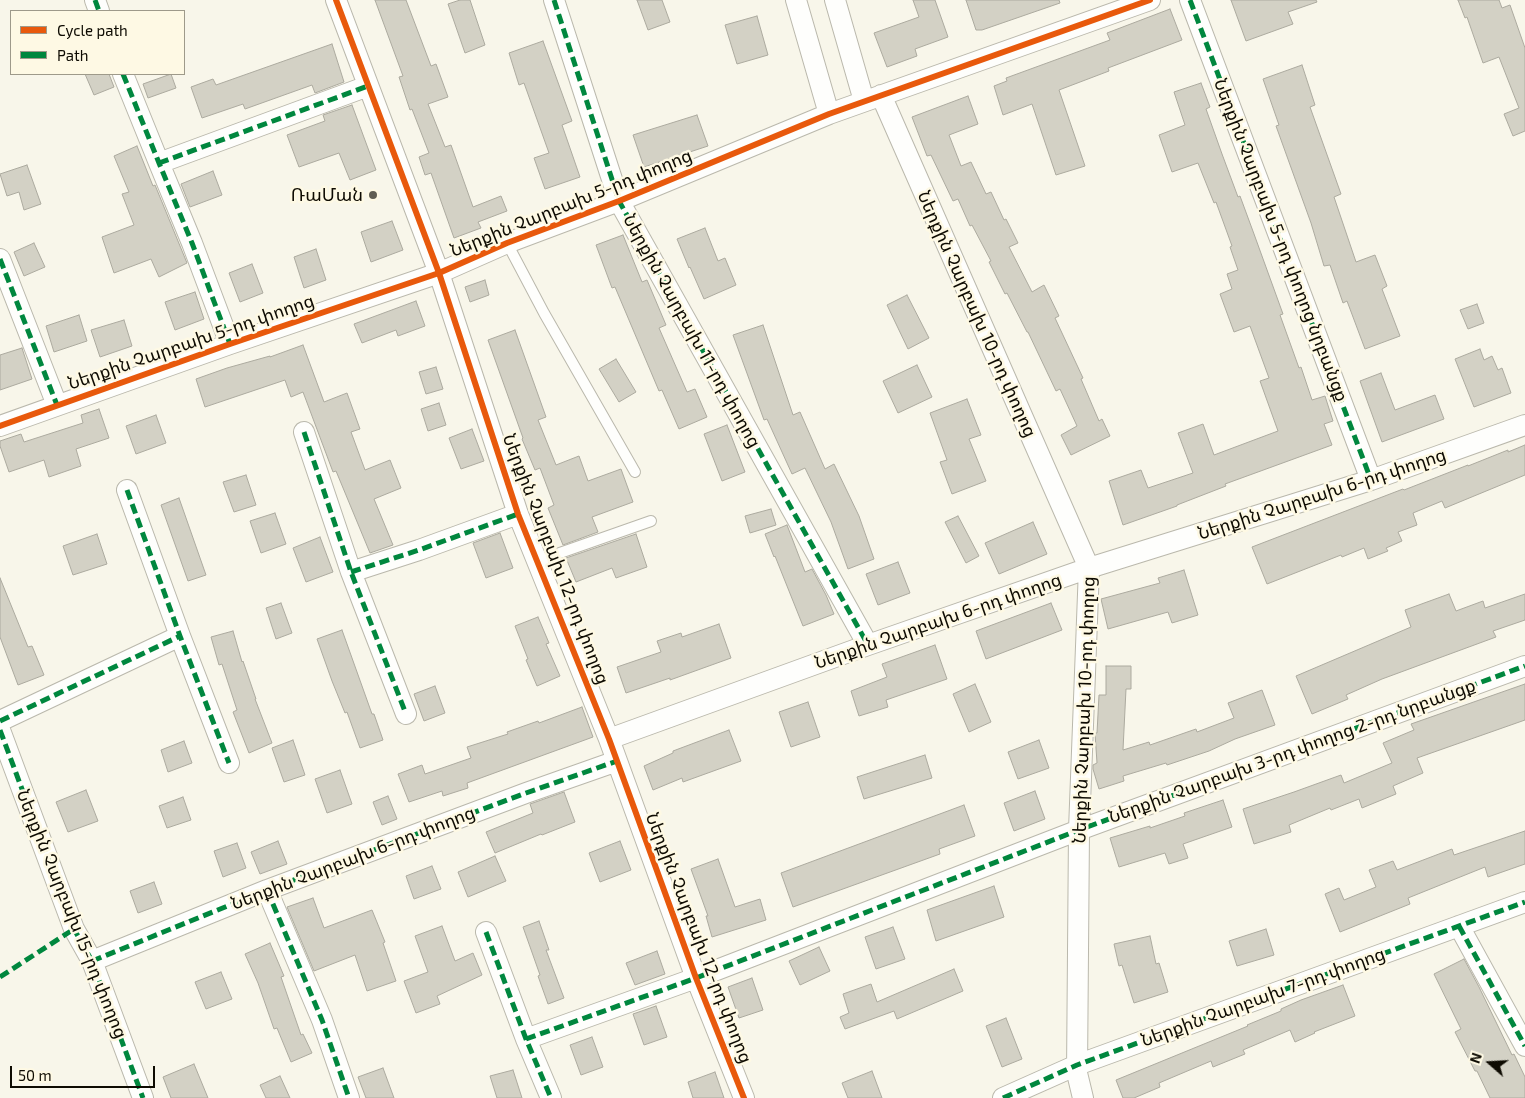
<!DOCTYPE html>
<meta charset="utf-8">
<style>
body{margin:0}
#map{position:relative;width:1525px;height:1098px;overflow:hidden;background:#f8f6ea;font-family:"Exo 2",sans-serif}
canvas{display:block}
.legend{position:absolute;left:10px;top:10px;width:175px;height:65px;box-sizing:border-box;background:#fef9e4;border:1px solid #9e9a8a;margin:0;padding:6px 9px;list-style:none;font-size:15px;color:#0e0b02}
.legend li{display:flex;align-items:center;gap:10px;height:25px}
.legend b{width:25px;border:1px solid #9e9a8a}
.north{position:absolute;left:1465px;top:1038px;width:50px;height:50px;-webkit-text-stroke:4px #fef9e4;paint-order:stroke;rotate:289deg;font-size:14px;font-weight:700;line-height:20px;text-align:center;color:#0e0b02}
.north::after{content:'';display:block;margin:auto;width:18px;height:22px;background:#0e0b02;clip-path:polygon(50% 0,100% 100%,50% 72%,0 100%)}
.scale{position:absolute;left:10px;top:1066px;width:145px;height:22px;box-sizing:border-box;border:2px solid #0e0b02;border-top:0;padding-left:6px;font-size:15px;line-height:18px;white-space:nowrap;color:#0e0b02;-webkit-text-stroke:4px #fef9e4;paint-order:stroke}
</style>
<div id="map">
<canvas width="1525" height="1098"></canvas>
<ul class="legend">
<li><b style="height:6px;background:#e8590c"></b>Cycle path</li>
<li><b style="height:6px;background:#00873e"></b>Path</li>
</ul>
<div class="north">N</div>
<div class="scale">50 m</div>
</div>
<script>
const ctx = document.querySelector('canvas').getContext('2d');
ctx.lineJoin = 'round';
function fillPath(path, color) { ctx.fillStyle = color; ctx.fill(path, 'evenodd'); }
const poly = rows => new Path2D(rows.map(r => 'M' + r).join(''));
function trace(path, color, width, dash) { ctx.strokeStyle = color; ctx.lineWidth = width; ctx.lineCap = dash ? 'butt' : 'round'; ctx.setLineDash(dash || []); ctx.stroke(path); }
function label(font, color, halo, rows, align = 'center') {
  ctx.font = font + ' "Exo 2","Noto Sans Armenian",sans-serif'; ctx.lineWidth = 5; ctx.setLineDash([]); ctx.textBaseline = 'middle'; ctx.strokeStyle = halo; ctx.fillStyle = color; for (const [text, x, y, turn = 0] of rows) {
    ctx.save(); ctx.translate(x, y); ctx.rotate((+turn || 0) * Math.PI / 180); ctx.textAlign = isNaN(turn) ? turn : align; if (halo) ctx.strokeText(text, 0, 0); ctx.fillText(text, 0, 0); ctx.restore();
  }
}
const building = poly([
 [375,0,406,0,431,66,436,64,448,97,428,104,445,147,451,145,473,207,501,196,507,211,478,222,481,228,454,238,431,173,425,175,419,157,429,153,412,109,410,110,399,77,403,76,375,0],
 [460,0,470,0,485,45,465,53,448,4,460,0],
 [637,0,662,0,670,22,648,30,637,0],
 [913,0,935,0,948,37,915,49,917,56,887,67,874,33,919,17,913,0],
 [966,0,1059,0,1060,3,982,30,976,30,966,0],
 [1231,0,1316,0,1317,2,1288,12,1293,24,1246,41,1231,0],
 [1458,0,1499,0,1502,8,1510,5,1525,48,1525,131,1513,136,1504,114,1519,108,1499,57,1483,63,1467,17,1465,18,1458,0],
 [1170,9,1182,40,1108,68,1109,71,1059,90,1085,166,1056,175,1032,104,1003,115,994,86,1007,81,1006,78,1110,40,1107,33,1170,9],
 [757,16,768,55,737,64,725,25,757,16],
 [543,41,572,121,562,125,580,177,545,189,534,158,549,153,524,83,519,85,509,53,543,41],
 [332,44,344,82,315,93,312,85,245,109,243,104,202,118,191,87,213,79,216,85,332,44],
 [1302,65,1315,105,1310,107,1341,194,1334,197,1356,262,1375,255,1387,286,1382,289,1400,336,1365,349,1347,301,1343,303,1330,265,1324,266,1311,223,1276,126,1279,125,1263,79,1302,65],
 [85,74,109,74,114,87,94,95,85,74],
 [171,74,176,88,148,98,143,84,171,74],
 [1201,83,1210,107,1206,109,1222,154,1238,197,1240,196,1254,234,1283,314,1280,315,1299,368,1301,367,1312,400,1325,396,1333,421,1324,424,1332,445,1225,484,1226,486,1177,505,1177,506,1123,525,1109,481,1141,470,1148,488,1193,473,1178,433,1203,424,1214,455,1278,431,1260,381,1269,378,1250,326,1234,332,1220,294,1232,289,1227,274,1238,270,1230,247,1232,246,1216,202,1214,203,1198,163,1172,172,1159,135,1185,125,1174,92,1201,83],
 [968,96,978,124,949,135,961,166,971,162,986,194,991,192,1004,220,1006,219,1018,243,1009,247,1032,292,1044,285,1059,316,1055,318,1083,378,1081,379,1099,421,1102,419,1110,436,1071,455,1061,435,1077,426,1060,389,1056,391,1028,332,1027,332,1007,293,1005,294,989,262,991,261,972,225,970,226,958,199,953,201,931,155,927,156,912,117,968,96],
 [352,105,376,170,350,180,339,153,299,167,287,135,325,121,323,115,352,105],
 [697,115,708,146,644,167,633,135,697,115],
 [137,146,153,186,155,185,187,263,159,277,151,259,114,273,102,237,134,225,122,194,129,192,114,156,137,146],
 [27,165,41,204,24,210,19,192,7,196,0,174,27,165],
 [213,171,222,195,190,207,181,184,213,171],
 [392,221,403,250,371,262,361,232,392,221],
 [705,228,718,261,725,258,736,285,704,299,690,267,689,268,677,239,705,228],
 [623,235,642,282,647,280,666,325,659,328,687,392,695,389,707,417,679,429,662,390,659,391,615,287,612,288,596,245,623,235],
 [34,243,45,267,24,276,14,252,34,243],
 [316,249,326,280,304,288,294,257,316,249],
 [252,264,263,293,240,302,229,273,252,264],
 [485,280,489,295,470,302,465,287,485,280],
 [195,292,204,319,175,330,165,302,195,292],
 [907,295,929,338,908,349,887,305,907,295],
 [416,301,425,326,398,336,396,330,362,343,354,324,416,301],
 [1477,304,1484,323,1468,329,1460,310,1477,304],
 [79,315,87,341,54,352,46,326,79,315],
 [124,320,132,346,100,357,91,330,124,320],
 [763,325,793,415,800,412,825,469,834,464,859,516,874,559,848,569,831,522,805,468,792,474,767,419,764,420,733,335,763,325],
 [515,330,546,417,538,420,556,465,579,456,588,481,621,469,633,502,592,517,598,532,563,545,548,508,554,505,540,468,535,470,522,439,523,438,488,340,515,330],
 [303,345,324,402,347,393,360,429,351,432,365,470,390,460,401,488,374,499,393,545,370,553,336,471,333,472,303,392,291,397,285,380,205,407,196,379,227,368,270,356,270,357,303,345],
 [22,348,32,379,0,390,0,355,22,348],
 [1480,349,1484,360,1492,356,1498,370,1502,368,1511,393,1474,407,1455,359,1480,349],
 [616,359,636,392,619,402,599,369,616,359],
 [917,365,932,397,898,413,883,381,917,365],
 [436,367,443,389,426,394,419,372,436,367],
 [1381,373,1395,410,1435,395,1444,419,1382,442,1360,381,1381,373],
 [967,399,981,435,969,439,986,481,952,494,940,462,947,460,930,413,967,399],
 [439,403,446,425,428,431,421,409,439,403],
 [99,409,109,438,76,449,81,466,49,477,44,460,9,472,0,446,0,441,21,434,24,442,83,423,81,415,99,409],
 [156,415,166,443,136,454,126,426,156,415],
 [727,425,745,472,722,481,704,434,727,425],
 [472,429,484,461,461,469,449,438,472,429],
 [1525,445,1525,475,1445,508,1442,501,1413,513,1417,525,1398,532,1402,541,1386,548,1388,551,1368,559,1364,548,1342,557,1341,555,1267,584,1252,547,1403,489,1404,490,1468,465,1468,466,1508,450,1508,452,1525,445],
 [246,475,256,505,234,512,223,482,246,475],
 [179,498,206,575,188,581,161,505,179,498],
 [771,509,776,525,750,533,745,516,771,509],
 [275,513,286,544,261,553,250,521,275,513],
 [958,516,979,556,966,563,945,522,958,516],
 [1033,522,1047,554,999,574,985,543,1033,522],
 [787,525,805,572,812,569,826,595,834,614,803,626,775,556,774,557,765,534,787,525],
 [500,533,513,568,486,578,473,543,500,533],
 [97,534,107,564,73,575,63,546,97,534],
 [636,534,647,567,616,578,612,568,576,582,566,558,636,534],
 [320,537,333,572,306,582,293,548,320,537],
 [898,562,910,593,878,605,866,574,898,562],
 [1184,570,1198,615,1172,623,1168,612,1108,629,1101,599,1160,583,1158,578,1184,570],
 [0,578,28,647,32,646,44,675,18,685,0,637,0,578],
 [1449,594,1456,611,1483,601,1485,608,1525,594,1525,620,1493,631,1496,637,1382,679,1346,695,1348,699,1312,714,1296,676,1411,627,1405,610,1449,594],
 [281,603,292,633,276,639,266,608,281,603],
 [1051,603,1062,630,986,659,976,631,1051,603],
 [538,617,549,643,546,644,560,676,537,686,526,660,528,659,515,626,538,617],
 [719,624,731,658,670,680,670,678,626,693,617,667,661,652,657,641,681,633,682,637,719,624],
 [342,630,372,714,374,714,383,740,360,748,347,712,345,713,332,681,317,639,342,630],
 [233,631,242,662,243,661,256,699,255,699,272,743,249,753,233,712,237,710,222,664,219,665,211,637,233,631],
 [935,645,947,679,886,700,888,707,859,716,851,691,887,677,882,664,935,645],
 [1106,666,1131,666,1131,689,1126,689,1123,750,1149,742,1150,745,1196,729,1197,732,1234,718,1228,703,1262,690,1275,725,1235,739,1209,751,1167,765,1166,763,1123,776,1124,781,1099,789,1093,769,1093,765,1097,763,1095,733,1097,733,1099,695,1106,695,1106,666],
 [975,684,991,722,969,732,953,694,975,684],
 [1525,684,1525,720,1417,758,1423,773,1393,786,1396,794,1362,808,1359,799,1331,810,1330,808,1289,825,1291,832,1254,844,1243,809,1294,792,1341,775,1344,783,1392,763,1383,743,1414,730,1411,724,1525,684],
 [435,686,445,713,424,721,414,694,435,686],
 [808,702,820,737,791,747,779,712,808,702],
 [582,707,593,737,467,783,468,788,443,796,442,791,409,802,398,774,422,765,425,774,471,758,467,747,508,734,507,732,538,721,539,723,582,707],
 [729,730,741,761,683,782,682,778,653,790,644,766,673,753,673,751,729,730],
 [293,740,305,775,284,782,272,748,293,740],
 [1039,740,1049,768,1018,779,1008,752,1039,740],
 [184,741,192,763,168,772,161,750,184,741],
 [925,755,932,778,864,799,857,777,925,755],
 [340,770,352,804,327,813,315,779,340,770],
 [86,790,98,821,68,832,56,802,86,790],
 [1035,791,1045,819,1014,831,1004,803,1035,791],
 [564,792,575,822,542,835,541,834,495,853,486,832,533,813,530,804,564,792],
 [388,796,397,819,382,825,373,802,388,796],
 [183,797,191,820,167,828,159,806,183,797],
 [1223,800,1232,827,1183,844,1188,858,1169,864,1165,853,1119,867,1110,838,1150,826,1150,828,1185,816,1184,813,1223,800],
 [964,805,975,836,939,849,940,854,793,907,781,873,964,805],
 [1525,831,1525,864,1488,877,1485,867,1408,898,1410,904,1340,932,1325,894,1339,888,1344,900,1376,887,1369,870,1393,861,1397,870,1452,849,1454,855,1525,831],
 [278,841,287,864,260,874,251,852,278,841],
 [620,841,631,870,600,882,589,853,620,841],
 [237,843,246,868,223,877,214,851,237,843],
 [495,856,506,881,468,897,458,872,495,856],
 [718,859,735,907,760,899,766,920,712,937,706,916,708,916,691,869,718,859],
 [432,866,441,889,414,899,406,876,432,866],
 [154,882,162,904,138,913,130,891,154,882],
 [994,886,1004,917,936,941,927,910,994,886],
 [313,898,324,928,372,910,385,942,383,943,396,981,367,991,355,955,314,971,287,907,313,898],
 [539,921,549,950,546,950,564,998,548,1004,538,976,540,975,523,927,539,921],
 [442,926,455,961,473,953,482,975,437,996,440,1004,416,1013,404,981,428,972,415,936,442,926],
 [893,927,905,959,876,969,865,937,893,927],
 [1266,929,1274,955,1237,966,1229,941,1266,929],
 [1150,936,1156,964,1159,963,1168,992,1134,1003,1122,965,1119,966,1114,944,1150,936],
 [270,943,284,976,281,977,301,1035,303,1034,312,1053,291,1062,277,1028,274,1029,258,983,245,954,270,943],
 [819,947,830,971,800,985,789,961,819,947],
 [657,951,665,974,635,985,626,963,657,951],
 [1464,959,1479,987,1512,1055,1514,1054,1525,1077,1525,1098,1490,1098,1477,1071,1475,1071,1455,1032,1461,1029,1434,974,1464,959],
 [954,969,963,991,897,1019,894,1011,845,1029,840,1017,849,1013,843,994,871,984,877,1002,954,969],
 [221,972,232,999,206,1009,195,982,221,972],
 [752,978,763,1010,739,1018,728,987,752,978],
 [1343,985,1355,1016,1314,1032,1315,1033,1295,1042,1290,1030,1243,1050,1245,1054,1213,1067,1211,1061,1159,1083,1160,1087,1134,1098,1123,1098,1116,1080,1248,1026,1247,1025,1281,1011,1281,1009,1301,1000,1343,985],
 [656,1006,667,1037,644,1045,633,1014,656,1006],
 [1006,1018,1022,1059,1002,1067,986,1026,1006,1018],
 [592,1037,603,1067,581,1075,570,1045,592,1037],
 [194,1064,208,1098,171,1098,163,1077,194,1064],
 [383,1068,394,1098,366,1098,358,1077,383,1068],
 [513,1070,522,1098,497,1098,490,1076,513,1070],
 [872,1071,882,1098,848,1098,842,1083,872,1071],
 [715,1072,724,1098,693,1098,688,1082,715,1072],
 [280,1076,290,1098,266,1098,260,1085,280,1076]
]);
fillPath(building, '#d3d1c5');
trace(building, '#acaa9f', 1);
const lane = poly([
 [507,243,544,313,635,472],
 [537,561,651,521]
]);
const street = poly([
 [95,0,99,11],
 [336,0,439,273,518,514,609,739,696,978,744,1098],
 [554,0,619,201,868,645],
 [796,0,829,114],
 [835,0,864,101],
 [1190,0,1371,480],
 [123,74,159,163,192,243,230,344],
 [881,95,1089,568,1079,830,1077,1073,1083,1098],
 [159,163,368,86],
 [0,259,57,405],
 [0,426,230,344,439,273,507,243,619,201,829,114,1150,0],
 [304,432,351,572,406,714],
 [127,490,180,636,229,763],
 [351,572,419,550,518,514],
 [0,721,180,636],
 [0,730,74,929,92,961,143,1098],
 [609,739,868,645,1089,568,1371,480,1525,425],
 [267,890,322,1020,349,1098],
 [1459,926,1525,1046],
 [486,932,526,1039,551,1098],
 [92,961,267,890,526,793,617,761],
 [526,1039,696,978,1079,830,1525,666],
 [1003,1098,1077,1065,1525,902]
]);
trace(lane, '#bab8ac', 12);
trace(street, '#bab8ac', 22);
trace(lane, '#fefefc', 10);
trace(street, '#fefefc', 20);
trace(poly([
 [95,0,99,11],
 [554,0,619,201,868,645],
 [1190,0,1371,480],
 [123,74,159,163,192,243,230,344],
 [159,163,368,86],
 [0,259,57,405],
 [304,432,351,572,406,714],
 [127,490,180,636,229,763],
 [351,572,419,550,518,514],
 [0,721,180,636],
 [0,730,74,929,92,961,143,1098],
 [267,890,322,1020,349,1098],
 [1459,926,1525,1046],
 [486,932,526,1039,551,1098],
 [92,961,267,890,526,793,617,761],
 [0,977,74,929],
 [526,1039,696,978,1079,830,1525,666],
 [1003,1098,1077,1065,1525,902]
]), '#00873e', 5, [10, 5]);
trace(poly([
 [336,0,439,273,518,514,609,739,696,978,744,1098],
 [0,426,230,344,439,273,507,243,619,201,829,114,1150,0]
]), '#e8590c', 6);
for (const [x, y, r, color] of [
 [373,195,5,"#605d53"]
]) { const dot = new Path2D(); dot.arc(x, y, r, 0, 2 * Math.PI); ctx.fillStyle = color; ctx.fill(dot); trace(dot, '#fef9e4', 2); }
label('18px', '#0e0b02', '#fef9e4', [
 ["ՌաՄան",363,195]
], 'right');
label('18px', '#0e0b02', '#fef9e4', [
 ["Ներքին Չարբախ 5-րդ փողոց",571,203,-22],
 ["Ներքին Չարբախ 5-րդ փողոց նրբանցք",1281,240,69],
 ["Ներքին Չարբախ 10-րդ փողոց",977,314,66],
 ["Ներքին Չարբախ 11-րդ փողոց",692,331,61],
 ["Ներքին Չարբախ 5-րդ փողոց",191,342,-19],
 ["Ներքին Չարբախ 6-րդ փողոց",1322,494,-18],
 ["Ներքին Չարբախ 12-րդ փողոց",556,559,69],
 ["Ներքին Չարբախ 6-րդ փողոց",938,621,-19],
 ["Ներքին Չարբախ 10-րդ փողոց",1084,710,-88],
 ["Ներքին Չարբախ 3-րդ փողոց 2-րդ նրբանցք",1292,751,-20],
 ["Ներքին Չարբախ 6-րդ փողոց",353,858,-21],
 ["Ներքին Չարբախ 15-րդ փողոց",72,914,68],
 ["Ներքին Չարբախ 12-րդ փողոց",699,938,69],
 ["Ներքին Չարբախ 7-րդ փողոց",1263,997,-20]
]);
</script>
